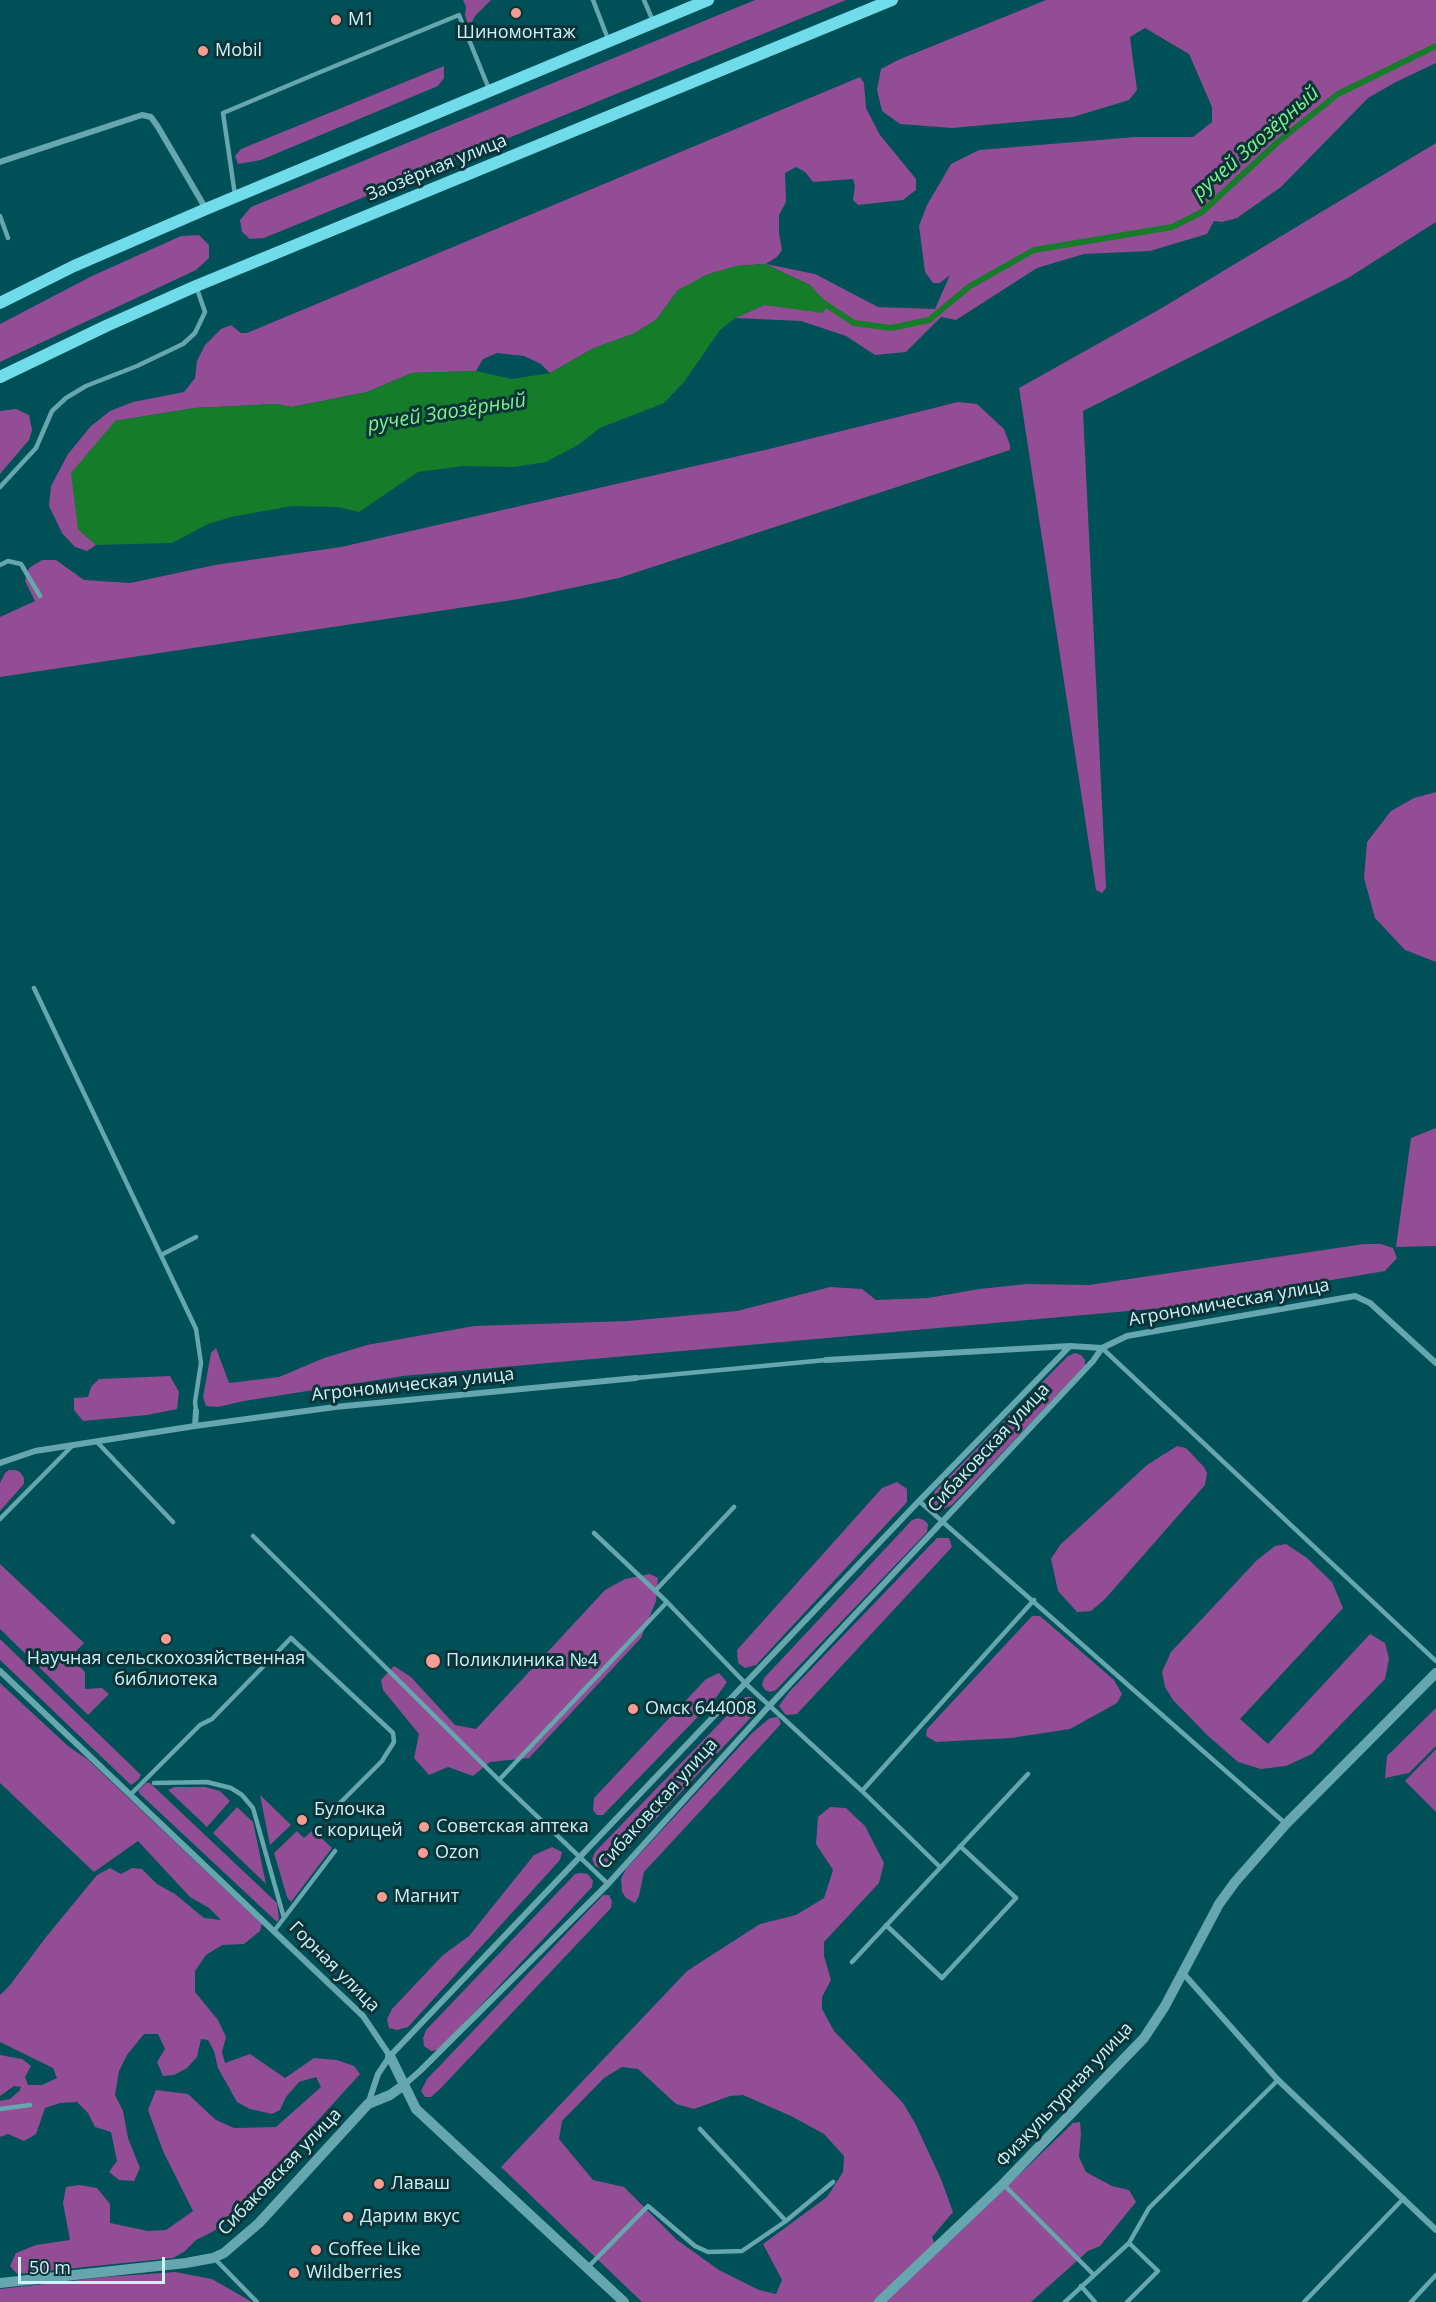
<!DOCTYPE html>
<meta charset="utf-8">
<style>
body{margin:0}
#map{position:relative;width:1436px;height:2302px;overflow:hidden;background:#005058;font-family:"Open Sans",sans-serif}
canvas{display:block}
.scale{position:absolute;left:18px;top:2257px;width:147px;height:27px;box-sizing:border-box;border:3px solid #cbf3f9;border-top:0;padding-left:8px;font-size:18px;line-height:21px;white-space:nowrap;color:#cbf3f9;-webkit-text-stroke:4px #0c3337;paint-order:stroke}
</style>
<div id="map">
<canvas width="1436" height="2302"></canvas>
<div class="scale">50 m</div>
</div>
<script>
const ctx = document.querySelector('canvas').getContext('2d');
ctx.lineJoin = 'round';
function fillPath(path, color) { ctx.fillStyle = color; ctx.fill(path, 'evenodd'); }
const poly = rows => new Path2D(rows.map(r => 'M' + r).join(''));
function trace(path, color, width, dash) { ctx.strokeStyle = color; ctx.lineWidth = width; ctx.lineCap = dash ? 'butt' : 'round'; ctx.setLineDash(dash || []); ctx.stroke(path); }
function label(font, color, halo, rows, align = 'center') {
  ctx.font = font + ' "Open Sans",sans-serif'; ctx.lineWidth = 6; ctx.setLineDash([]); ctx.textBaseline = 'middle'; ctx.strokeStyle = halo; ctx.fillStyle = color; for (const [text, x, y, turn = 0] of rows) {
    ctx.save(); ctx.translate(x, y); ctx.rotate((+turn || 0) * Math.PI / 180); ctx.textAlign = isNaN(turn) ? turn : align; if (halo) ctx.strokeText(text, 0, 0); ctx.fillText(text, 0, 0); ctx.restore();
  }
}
fillPath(poly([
 [463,0,491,0,475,16,469,28,465,15,466,7],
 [755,0,846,0,264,238,250,239,242,232,240,220,251,207],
 [1046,0,1436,0,1436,63,1396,82,1368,98,1281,187,1237,218,1222,222,1214,221,1207,234,1150,251,1084,254,1037,268,956,320,941,317,906,352,875,355,846,336,801,321,735,318,764,305,791,307,810,285,765,264,736,266,678,290,656,320,633,334,594,348,550,373,541,364,524,356,497,353,483,359,476,371,412,373,367,392,292,407,276,404,195,408,115,421,78,529,96,545,87,551,75,547,62,533,49,506,51,486,68,454,91,426,110,411,133,402,184,392,195,378,197,361,205,345,221,329,231,325,241,333,247,333,860,77,864,83,866,108,880,135,916,179,916,190,903,200,858,205,853,200,855,186,853,179,813,182,805,172,796,167,785,173,786,202,779,215,779,233,782,250,777,257,766,264,815,274,878,307,935,309,950,275,940,283,933,283,925,272,919,226,927,205,951,164,979,150,1135,137,1193,137,1212,122,1212,107,1189,54,1145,28,1130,37,1137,90,1129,100,1073,117,952,128,900,124,882,111,877,90,881,69,898,60],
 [444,66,444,78,438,86,261,160,238,164,235,156,241,149],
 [1436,143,1436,222,1348,278,1083,411,1106,888,1102,893,1096,890,1019,388,1160,309],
 [199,235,209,245,209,258,196,270,0,362,0,324,92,276,181,236],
 [958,402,977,404,1004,429,1010,445,1010,450,619,578,519,599,0,677,0,617,35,601,25,581,29,568,42,560,56,560,84,580,130,583,215,565,341,547,769,449],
 [16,409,29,415,32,430,29,440,0,474,0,411],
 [1436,792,1436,962,1405,950,1375,918,1364,878,1367,842,1391,811,1414,798],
 [1436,1128,1436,1246,1396,1247,1411,1138],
 [1364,1244,1381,1244,1393,1248,1397,1258,1385,1271,1173,1307,403,1376,244,1401,218,1407,206,1406,203,1397,211,1353,216,1348,229,1383,279,1377,324,1358,367,1345,474,1326,628,1321,737,1311,830,1287,862,1289,876,1300,928,1298,979,1289,1027,1284,1089,1285],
 [1075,1353,1081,1355,1085,1360,1085,1366,952,1505,943,1509,936,1507,932,1499,935,1491,1068,1356],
 [170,1376,179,1392,177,1409,147,1415,83,1421,74,1410,74,1398,88,1397,91,1387,99,1379],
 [1177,1446,1186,1448,1204,1467,1207,1473,1205,1485,1105,1599,1091,1611,1077,1612,1058,1591,1051,1559,1060,1545,1147,1465],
 [9,1470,16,1470,20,1472,24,1478,24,1484,0,1511,0,1483,5,1473],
 [897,1482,907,1489,907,1502,756,1665,745,1668,738,1663,737,1650,882,1488],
 [918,1518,924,1520,928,1524,927,1532,776,1690,770,1692,765,1690,762,1685,764,1678,912,1520],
 [937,1538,949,1538,952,1547,797,1714,786,1715,779,1706,789,1692],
 [1286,1544,1307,1558,1332,1582,1343,1608,1240,1719,1268,1744,1370,1634,1385,1643,1389,1659,1385,1679,1312,1754,1286,1766,1261,1769,1238,1762,1207,1735,1173,1700,1165,1687,1162,1672,1171,1652,1257,1560,1275,1546],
 [0,1564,84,1643,70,1657,85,1672,85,1689,102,1688,109,1694,88,1715,0,1629],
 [650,1574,658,1578,656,1601,641,1638,529,1758,490,1762,473,1776,448,1767,429,1775,414,1758,419,1734,383,1690,381,1680,394,1666,411,1677,455,1725,476,1729,605,1590,625,1579],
 [1032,1616,1040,1616,1114,1680,1122,1694,1117,1703,1070,1729,1011,1738,936,1742,926,1736,927,1729],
 [0,1639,141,1775,138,1780,131,1785,0,1660],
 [719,1673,727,1682,715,1699,603,1815,597,1815,593,1810,594,1798,706,1679],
 [0,1683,68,1746,87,1759,262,1924,260,1931,244,1944,222,1945,206,1955,195,1971,195,1992,218,2020,226,2037,222,2052,225,2063,250,2054,285,2078,314,2058,337,2060,354,2066,360,2074,231,2216,214,2231,196,2240,185,2251,173,2258,17,2274,10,2266,16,2253,36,2245,70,2240,63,2203,66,2187,79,2185,97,2188,110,2204,110,2223,148,2231,166,2230,193,2211,163,2151,148,2110,156,2090,188,2094,216,2120,234,2128,276,2127,321,2087,316,2077,299,2082,286,2097,280,2110,272,2114,250,2109,237,2102,218,2068,214,2051,208,2040,201,2039,197,2057,187,2068,174,2075,163,2076,157,2062,165,2049,158,2034,144,2034,127,2055,119,2071,115,2095,123,2111,128,2138,140,2168,134,2181,119,2180,109,2172,117,2161,111,2132,95,2127,88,2113,77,2102,60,2103,45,2108,36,2134,24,2141,8,2134,0,2137,0,2101,10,2099,19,2091,21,2087,14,2086,0,2096,0,2055,22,2059,31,2066,25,2077,28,2085,42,2085,57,2078,53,2068,0,2042,0,1995,10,1985,46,1937,97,1875,110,1868,121,1874,132,1868,142,1869,157,1884,175,1894,204,1918,221,1920,209,1908,190,1897,138,1841,94,1872,0,1783],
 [745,1697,751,1697,756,1700,758,1706,756,1712,611,1867,603,1869,595,1866,592,1859,595,1852],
 [1436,1708,1436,1746,1409,1773,1385,1778,1387,1756],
 [778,1717,781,1724,644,1872,639,1896,635,1903,626,1898,622,1892,621,1879,626,1869,752,1733,770,1718],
 [1436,1749,1436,1812,1405,1781],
 [146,1783,150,1783,277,1903,279,1919,277,1922,140,1794,138,1791],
 [174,1787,205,1787,220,1791,230,1801,207,1827,168,1790],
 [260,1795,291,1825,270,1845],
 [237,1807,253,1822,266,1884,213,1833],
 [830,1807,846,1808,865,1826,884,1863,879,1883,824,1942,824,1956,831,1980,822,1997,822,2009,834,2031,903,2103,915,2123,941,2179,953,2212,932,2237,937,2250,948,2243,1073,2123,1080,2122,1081,2134,1079,2157,1086,2172,1112,2186,1129,2190,1136,2202,1100,2246,1088,2251,1031,2302,642,2302,501,2167,687,1971,760,1924,796,1915,824,1898,833,1870,816,1844,818,1817],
 [622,2067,638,2069,676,2104,694,2109,730,2096,743,2095,791,2116,824,2134,844,2156,843,2172,827,2197,763,2244,782,2280,776,2294,759,2290,719,2270,677,2240,624,2187,593,2180,559,2139,562,2121,604,2078],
 [313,1830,332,1848,291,1902,287,1897,274,1853,297,1831,304,1838],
 [552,1847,562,1852,560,1860,408,2027,397,2030,389,2028,387,2019,392,2009,443,1955,469,1936,534,1855],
 [581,1873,588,1874,593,1881,592,1887,439,2050,431,2051,424,2046,423,2038,426,2030,575,1874],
 [603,1895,609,1895,612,1901,611,1908,440,2089,431,2097,425,2097,421,2091,427,2079],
 [175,2272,212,2279,252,2302,0,2302,0,2289,105,2277]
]), '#924d95');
fillPath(poly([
 [765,264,810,285,828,304,823,313,764,305,735,318,720,330,684,382,664,403,600,428,578,445,546,462,513,467,463,466,418,472,359,512,337,507,292,506,231,517,208,524,172,543,96,545,78,529,71,473,115,421,195,408,276,404,292,407,367,392,412,373,476,371,512,379,550,373,594,348,633,334,656,320,678,290,708,274,736,266]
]), '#157c2a');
trace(poly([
 [822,302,854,323,891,328,929,320,970,286,1034,250,1172,227,1202,212,1279,141,1338,94,1436,46]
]), '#157c2a', 6);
trace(poly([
 [593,0,608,39],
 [644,0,653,21],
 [235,195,223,113,318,73,459,15,489,89],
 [0,216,8,238],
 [0,487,36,448,52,411,66,398,86,386,137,366,183,344,195,333,205,312,196,286],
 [0,565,8,561,21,564,40,596],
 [34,988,196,1329,201,1363,195,1402,196,1411],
 [161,1255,196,1237],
 [1102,1348,1436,1661],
 [636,1378,826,1360],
 [98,1443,173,1522],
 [919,1501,1286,1824],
 [0,1519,71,1447],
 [594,1533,667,1602,746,1684,862,1791,940,1867],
 [253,1536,499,1780,608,1884],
 [655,1591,734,1507],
 [499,1780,667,1602],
 [154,1783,207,1782,231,1788,242,1795,253,1808,284,1918,274,1931],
 [862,1791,1034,1600],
 [130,1795,200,1725,212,1719,291,1638,393,1733,394,1742,382,1761,327,1816],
 [284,1918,335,1851],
 [886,1925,942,1978,1016,1898,960,1846],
 [852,1962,1028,1774],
 [0,2109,30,2105],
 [700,2129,786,2221],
 [1003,2184,1094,2275],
 [215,2259,257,2302],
 [588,2267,648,2206,695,2246,708,2252,742,2251,786,2221,833,2182],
 [1081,2286,1095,2302],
 [1065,2302,1129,2243,1149,2208,1278,2080],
 [1127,2302,1158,2271,1129,2243],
 [1304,2302,1404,2198],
 [1411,2302,1436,2275]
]), '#66a6ae', 4.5);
trace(poly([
 [0,162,142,115,151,117,158,127,206,209],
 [826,1360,1070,1346,1102,1348,1127,1336,1355,1296,1370,1303,1436,1363],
 [195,1426,335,1407,636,1378],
 [0,1463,35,1451,195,1426,196,1411],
 [0,1671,363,2016,390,2056],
 [1182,1972,1278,2080,1436,2230],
 [404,2085,420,2071,608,1884,770,1705,1093,1361,1102,1348],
 [368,2104,378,2074,390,2056,919,1501,1070,1346]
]), '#66a6ae', 6);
trace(poly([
 [390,2056,416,2109,624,2302],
 [0,2283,186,2263,213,2258,224,2253,259,2223,368,2104,390,2095,404,2085],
 [879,2302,1003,2184,1144,2038,1165,2006,1219,1904,1235,1882,1286,1824,1436,1673]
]), '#66a6ae', 10);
trace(poly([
 [0,303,74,266,206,209,708,0],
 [0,377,106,326,196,286,892,0]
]), '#70dce9', 12);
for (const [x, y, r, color] of [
 [516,13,6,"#f59c93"],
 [336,20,6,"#f59c93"],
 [203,51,6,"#f59c93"],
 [166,1639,6,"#f59c93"],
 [433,1661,8,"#f59c93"],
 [633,1709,6,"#f59c93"],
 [302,1820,6,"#f59c93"],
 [424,1827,6,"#f59c93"],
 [423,1853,6,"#f59c93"],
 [382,1897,6,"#f59c93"],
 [379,2184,6,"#f59c93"],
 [348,2217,6,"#f59c93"],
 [316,2250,6,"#f59c93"],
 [294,2273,6,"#f59c93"]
]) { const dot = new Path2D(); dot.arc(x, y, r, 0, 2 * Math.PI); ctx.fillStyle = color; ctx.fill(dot); trace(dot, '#0c3337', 2); }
label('18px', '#cbf3f9', '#0c3337', [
 ["М1",348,20],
 ["Шиномонтаж",516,33,"center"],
 ["Mobil",215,51],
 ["Научная сельскохозяйственная",166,1659,"center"],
 ["библиотека",166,1680,"center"],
 ["Поликлиника №4",446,1661],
 ["Омск 644008",645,1709],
 ["Булочка",314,1810],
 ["с корицей",314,1831],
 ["Советская аптека",436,1827],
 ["Ozon",435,1853],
 ["Магнит",394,1897],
 ["Лаваш",391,2184],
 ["Дарим вкус",360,2217],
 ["Coffee Like",328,2250],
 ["Wildberries",306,2273]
], 'left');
label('18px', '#cbf3f9', '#0c3337', [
 ["Заозёрная улица",437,168,-22],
 ["Агрономическая улица",1229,1303,-10],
 ["Агрономическая улица",413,1385,-6],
 ["Сибаковская улица",989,1448,-47],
 ["Сибаковская улица",658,1804,-48],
 ["Горная улица",334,1967,45],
 ["Физкультурная улица",1065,2095,-47],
 ["Сибаковская улица",280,2172,-46]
]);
label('italic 20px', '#7cf187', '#0c3337', [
 ["ручей Заозёрный",1256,143,-41],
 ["ручей Заозёрный",447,413,-9]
]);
</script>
